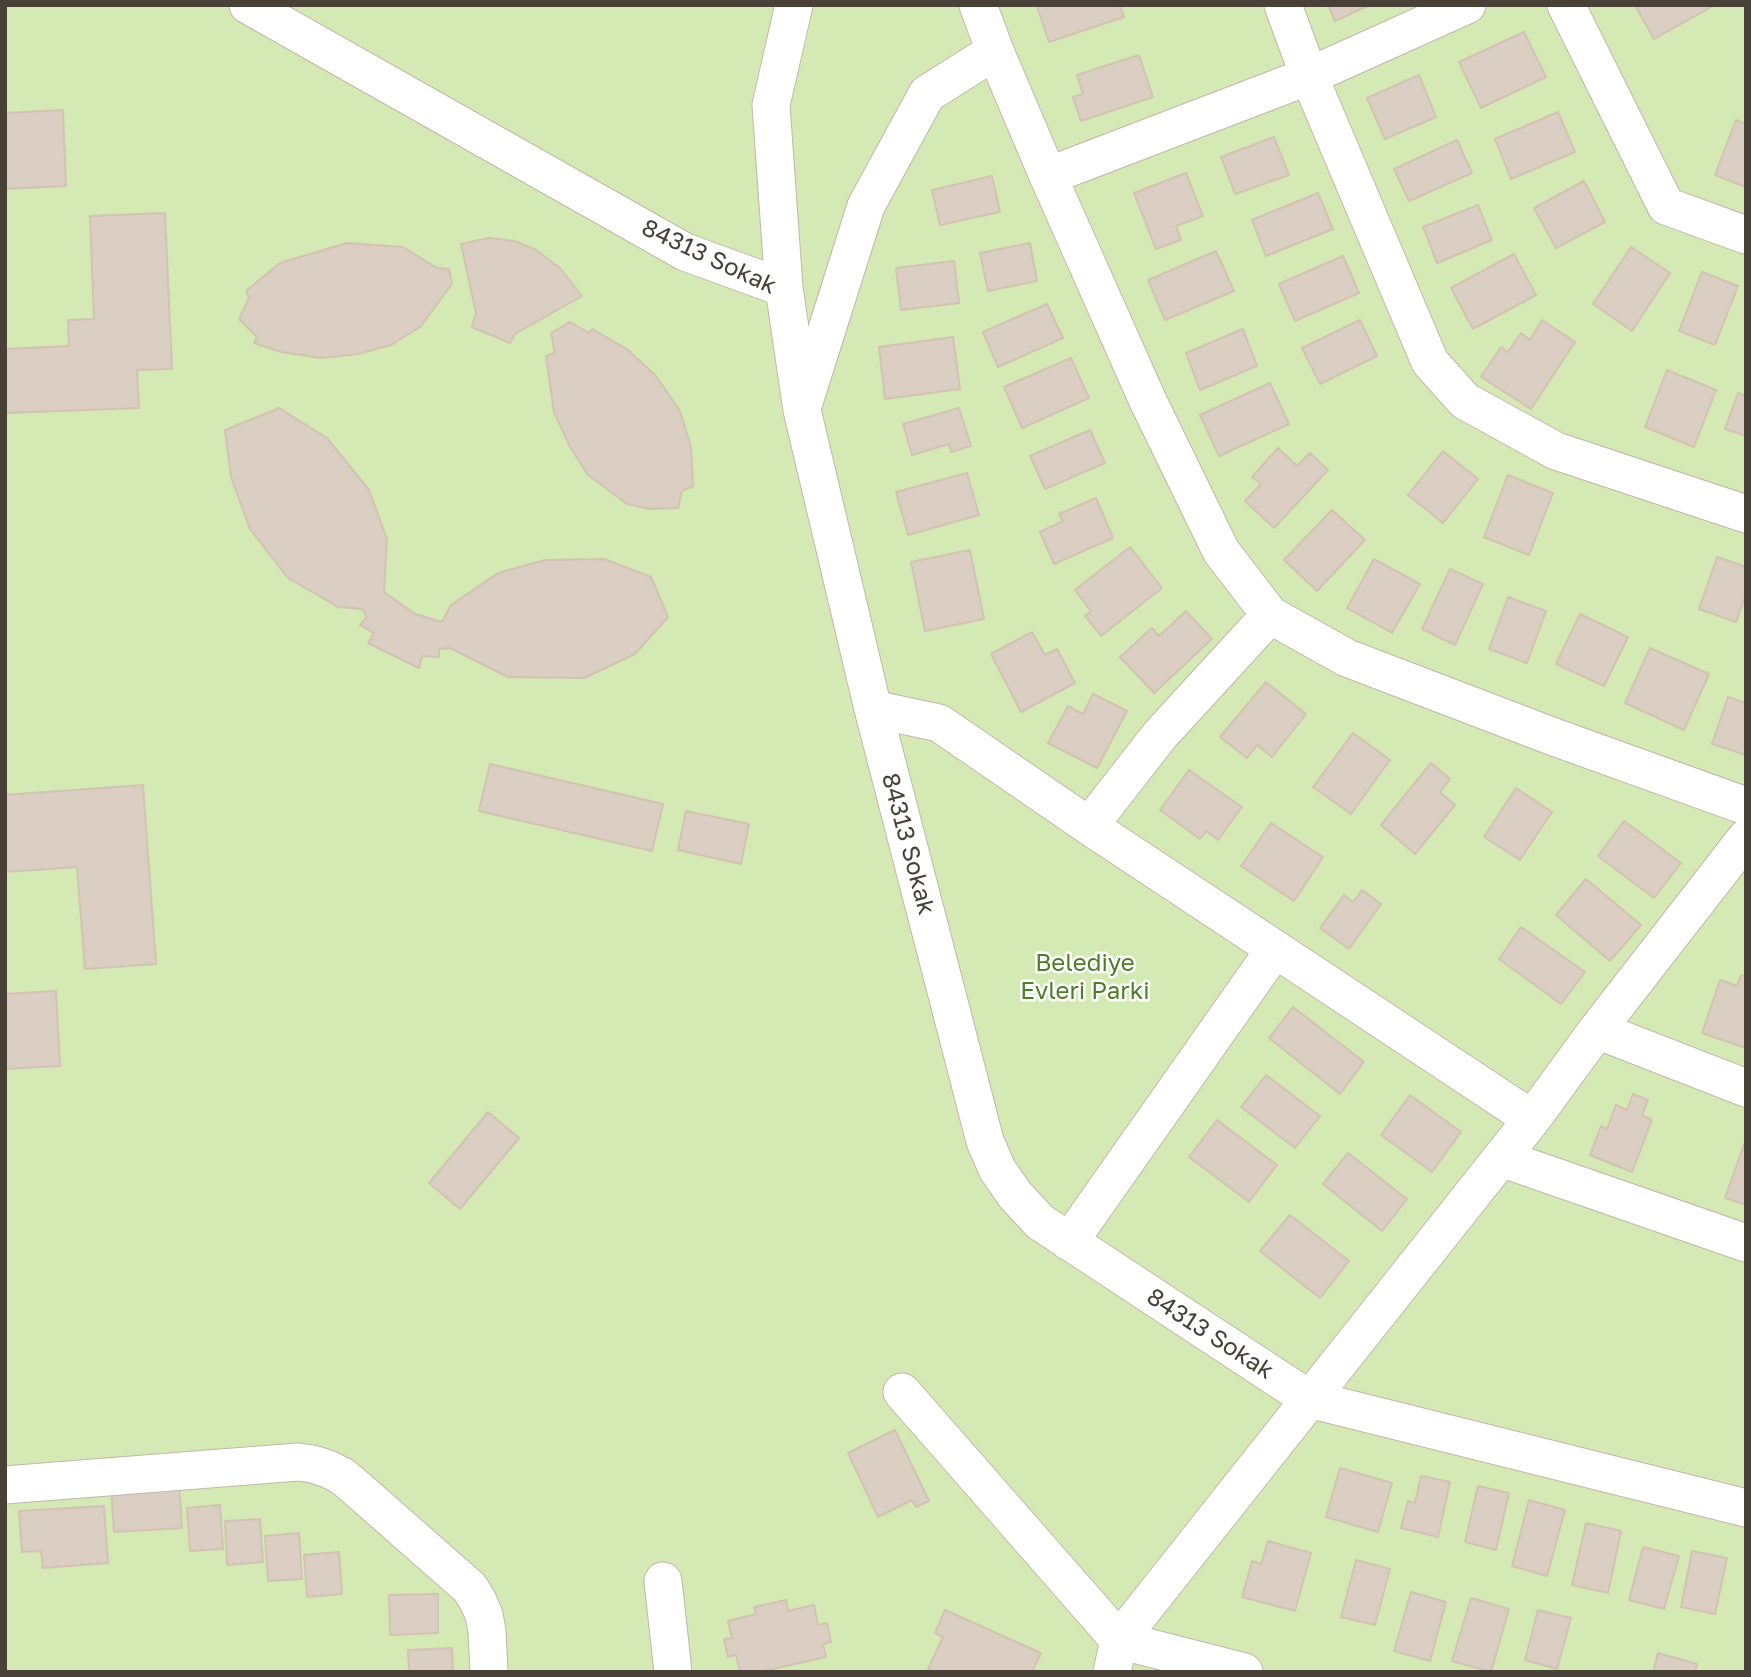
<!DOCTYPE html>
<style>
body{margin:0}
#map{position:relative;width:1751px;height:1677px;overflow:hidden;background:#f5f1ea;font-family:"Golos Text",sans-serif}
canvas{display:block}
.frame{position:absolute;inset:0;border:7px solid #494138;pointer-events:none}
</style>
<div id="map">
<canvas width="1751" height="1677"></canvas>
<div class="frame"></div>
</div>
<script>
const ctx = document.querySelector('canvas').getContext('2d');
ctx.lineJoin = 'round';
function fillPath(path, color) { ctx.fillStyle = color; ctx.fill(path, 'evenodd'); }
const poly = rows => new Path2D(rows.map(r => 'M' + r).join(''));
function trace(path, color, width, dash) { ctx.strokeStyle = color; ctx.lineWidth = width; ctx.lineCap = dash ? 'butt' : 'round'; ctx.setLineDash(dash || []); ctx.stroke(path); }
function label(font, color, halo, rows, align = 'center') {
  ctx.font = font + ' "Golos Text",sans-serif'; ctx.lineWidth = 5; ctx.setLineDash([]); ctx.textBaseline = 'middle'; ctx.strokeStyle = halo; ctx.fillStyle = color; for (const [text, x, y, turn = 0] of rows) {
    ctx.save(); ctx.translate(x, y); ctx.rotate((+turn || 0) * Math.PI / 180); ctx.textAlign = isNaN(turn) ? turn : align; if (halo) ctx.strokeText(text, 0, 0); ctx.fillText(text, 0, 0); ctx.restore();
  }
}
fillPath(poly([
 [5,5,1746,5,1746,1672,5,1672]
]), '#d4e9b3');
const building = poly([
 [1040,5,1120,5,1124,17,1049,42,1037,6,1040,5],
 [1328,5,1370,5,1335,21,1328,5],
 [1635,5,1713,5,1713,6,1654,39,1635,5],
 [1524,32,1546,77,1481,108,1459,62,1524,32],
 [1139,55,1153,97,1081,121,1073,97,1083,94,1077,75,1139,55],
 [1419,75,1436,117,1385,139,1367,98,1419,75],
 [63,110,66,186,5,189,5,113,63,110],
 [1558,112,1575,152,1511,179,1495,139,1558,112],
 [1736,120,1746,124,1746,187,1715,175,1736,120],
 [1274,137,1289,175,1235,194,1221,157,1274,137],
 [1457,140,1472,173,1409,201,1394,169,1457,140],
 [1186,173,1203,216,1176,226,1181,240,1156,249,1134,193,1186,173],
 [992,176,1000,212,940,225,932,190,992,176],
 [1584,181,1605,222,1556,248,1534,208,1584,181],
 [1318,193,1333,229,1266,256,1252,220,1318,193],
 [1478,205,1492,240,1437,263,1423,227,1478,205],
 [165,213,172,369,137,370,139,408,5,413,5,349,69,346,68,320,94,319,90,216,165,213],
 [489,238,515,241,536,250,560,268,582,296,515,334,510,343,472,327,476,313,461,244,489,238],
 [347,243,403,247,437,268,449,269,452,284,420,327,391,345,358,354,321,358,281,352,254,343,257,337,239,319,249,298,246,291,280,263,347,243],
 [1030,243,1037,281,988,291,980,253,1030,243],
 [1631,247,1670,273,1632,331,1593,304,1631,247],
 [1216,251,1234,291,1165,320,1148,280,1216,251],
 [1514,254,1536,295,1473,329,1451,288,1514,254],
 [1343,256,1359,293,1295,321,1279,284,1343,256],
 [954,261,959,303,901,310,896,268,954,261],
 [1702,272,1738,286,1715,345,1679,331,1702,272],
 [1047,304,1063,338,998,367,983,332,1047,304],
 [1360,320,1377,356,1320,384,1302,348,1360,320],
 [1542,320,1575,342,1531,409,1481,377,1501,347,1508,352,1521,333,1530,340,1542,320],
 [570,322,589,333,592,329,627,349,656,376,680,411,691,447,693,486,682,491,678,508,649,509,627,504,588,475,570,447,554,412,546,356,555,353,551,333,570,322],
 [1243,329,1257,366,1200,390,1186,353,1243,329],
 [953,337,960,389,885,399,879,347,953,337],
 [1071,358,1089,398,1022,428,1004,387,1071,358],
 [1667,370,1716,390,1694,447,1645,427,1667,370],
 [1270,383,1289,424,1219,456,1200,415,1270,383],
 [1738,393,1746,396,1746,436,1725,429,1738,393],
 [279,408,327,438,369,490,387,539,384,592,415,614,442,622,451,605,498,573,545,560,604,559,651,577,668,617,635,654,584,678,508,677,450,648,439,649,439,657,422,656,419,668,368,643,374,633,360,625,367,617,362,609,338,607,288,578,250,529,231,477,225,430,279,408],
 [959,408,971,446,951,452,949,444,912,455,903,424,959,408],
 [1090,430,1105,463,1045,489,1030,456,1090,430],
 [1278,448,1297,466,1310,453,1328,470,1274,528,1245,501,1261,484,1252,477,1278,448],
 [1443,451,1478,479,1443,523,1408,495,1443,451],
 [967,473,979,515,908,535,896,492,967,473],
 [1508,475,1553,493,1529,555,1484,537,1508,475],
 [1096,498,1113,538,1054,564,1040,532,1063,521,1059,514,1096,498],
 [1332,510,1365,540,1317,591,1284,560,1332,510],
 [1130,547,1162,588,1101,636,1085,616,1091,611,1075,590,1130,547],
 [970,550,984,619,925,631,911,562,970,550],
 [1717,557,1746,567,1746,594,1736,622,1699,609,1717,557],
 [1374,559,1420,584,1392,633,1347,608,1374,559],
 [1450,569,1483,584,1455,645,1422,629,1450,569],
 [1508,597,1546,611,1527,663,1489,649,1508,597],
 [1186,611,1212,639,1154,693,1120,657,1152,628,1159,636,1186,611],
 [1580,614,1628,637,1604,686,1556,664,1580,614],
 [1032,632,1045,655,1057,649,1075,683,1021,712,991,654,1032,632],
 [1650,648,1709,674,1684,730,1625,703,1650,648],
 [1266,682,1306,714,1272,757,1257,745,1247,758,1220,737,1266,682],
 [1093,694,1127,711,1097,768,1048,743,1068,706,1083,714,1093,694],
 [1728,697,1746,703,1746,755,1712,744,1728,697],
 [1353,733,1390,760,1351,814,1313,787,1353,733],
 [1431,763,1450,779,1440,792,1455,805,1415,854,1381,825,1431,763],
 [490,764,663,804,652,851,479,811,490,764],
 [1189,770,1242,807,1218,840,1206,831,1200,839,1160,810,1189,770],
 [143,785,156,964,85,969,77,867,5,872,5,795,143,785],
 [1516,788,1552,812,1520,860,1484,837,1516,788],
 [686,811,749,824,741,864,678,850,686,811],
 [1624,821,1681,863,1654,898,1598,856,1624,821],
 [1271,823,1323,857,1294,901,1241,866,1271,823],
 [1586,879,1641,925,1610,961,1556,915,1586,879],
 [1362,890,1381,904,1349,949,1320,928,1344,895,1353,902,1362,890],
 [1521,927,1585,972,1561,1004,1499,959,1521,927],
 [1741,975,1746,977,1746,1048,1702,1033,1720,980,1737,986,1741,975],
 [56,991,60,1066,5,1069,5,994,56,991],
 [1293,1007,1364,1062,1340,1094,1269,1038,1293,1007],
 [1266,1075,1320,1116,1295,1148,1241,1107,1266,1075],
 [1633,1094,1648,1100,1642,1115,1652,1120,1632,1172,1590,1155,1601,1126,1607,1129,1616,1105,1627,1110,1633,1094],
 [1410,1095,1461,1132,1432,1172,1381,1135,1410,1095],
 [488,1112,519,1138,460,1209,429,1183,488,1112],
 [1217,1120,1277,1165,1249,1202,1189,1157,1217,1120],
 [1746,1139,1746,1205,1725,1198,1746,1139],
 [1348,1153,1407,1199,1382,1231,1323,1184,1348,1153],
 [1290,1215,1349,1261,1320,1298,1260,1251,1290,1215],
 [895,1430,929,1501,916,1507,912,1500,878,1517,848,1453,895,1430],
 [1340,1468,1392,1483,1378,1532,1326,1517,1340,1468],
 [1421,1476,1450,1482,1438,1537,1401,1528,1408,1501,1415,1503,1421,1476],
 [179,1482,182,1528,114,1532,111,1487,179,1482],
 [1478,1486,1509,1493,1496,1550,1465,1542,1478,1486],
 [1529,1500,1565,1510,1547,1576,1512,1566,1529,1500],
 [220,1505,223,1549,190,1551,187,1508,220,1505],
 [104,1506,108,1563,43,1568,41,1551,22,1552,19,1511,104,1506],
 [260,1519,263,1562,227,1565,225,1521,260,1519],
 [1586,1523,1621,1531,1608,1593,1572,1585,1586,1523],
 [299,1533,302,1579,268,1581,265,1536,299,1533],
 [1268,1541,1311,1553,1295,1611,1242,1597,1252,1561,1261,1564,1268,1541],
 [1643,1547,1679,1556,1664,1609,1629,1600,1643,1547],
 [1692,1551,1727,1558,1715,1614,1681,1607,1692,1551],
 [339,1552,342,1594,307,1597,304,1555,339,1552],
 [1356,1560,1390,1569,1375,1625,1341,1617,1356,1560],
 [1411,1592,1446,1602,1430,1661,1394,1651,1411,1592],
 [438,1594,438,1633,390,1635,389,1595,438,1594],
 [1471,1598,1509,1609,1491,1672,1452,1661,1471,1598],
 [786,1600,788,1611,814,1605,818,1625,827,1623,831,1642,823,1644,826,1657,759,1672,740,1672,736,1655,728,1657,724,1639,732,1638,728,1621,756,1614,754,1607,786,1600],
 [945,1610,1041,1653,1032,1672,934,1672,928,1669,943,1637,935,1633,945,1610],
 [1538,1610,1571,1618,1557,1669,1525,1660,1538,1610],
 [452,1648,453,1672,409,1672,408,1650,452,1648],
 [1658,1653,1697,1664,1695,1672,1653,1672,1658,1653]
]);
fillPath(building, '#dacfc2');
trace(building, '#d2c3b2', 2);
const minor = poly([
 [248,5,685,252,784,288,802,410,873,709,985,1141,997,1169,1015,1195,1040,1222,1309,1399,1746,1508],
 [978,5,995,51,1048,176,1148,401,1221,551,1270,615,1347,658,1554,737,1746,806],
 [1283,5,1309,76,1430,362,1465,401,1556,451,1746,514],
 [1566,5,1666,206,1746,235],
 [1048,176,1309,76,1467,5],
 [784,288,771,105,794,5],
 [804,402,866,206,927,94,995,51],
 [873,709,939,723,1089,826,1532,1119],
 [1089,826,1160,735,1270,615],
 [1597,1030,1746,1088],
 [1501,1158,1746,1243],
 [1069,1242,1275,949],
 [902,1392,1119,1640,1244,1672],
 [5,1485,298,1462,313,1464,328,1469,342,1476,354,1486,470,1588,478,1601,484,1615,487,1631,489,1672],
 [663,1581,673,1672],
 [1112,1672,1119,1640,1532,1119,1597,1030,1746,838]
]);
trace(minor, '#c1b8ac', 39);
trace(minor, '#fff', 37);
label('24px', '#494138', '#fff', [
 ["84313 Sokak",709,257,25],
 ["84313 Sokak",908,844,75],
 ["84313 Sokak",1210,1334,33]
]);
label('24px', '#4e7c29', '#fff', [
 ["Belediye",1085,963],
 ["Evleri Parki",1085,991]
]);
</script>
